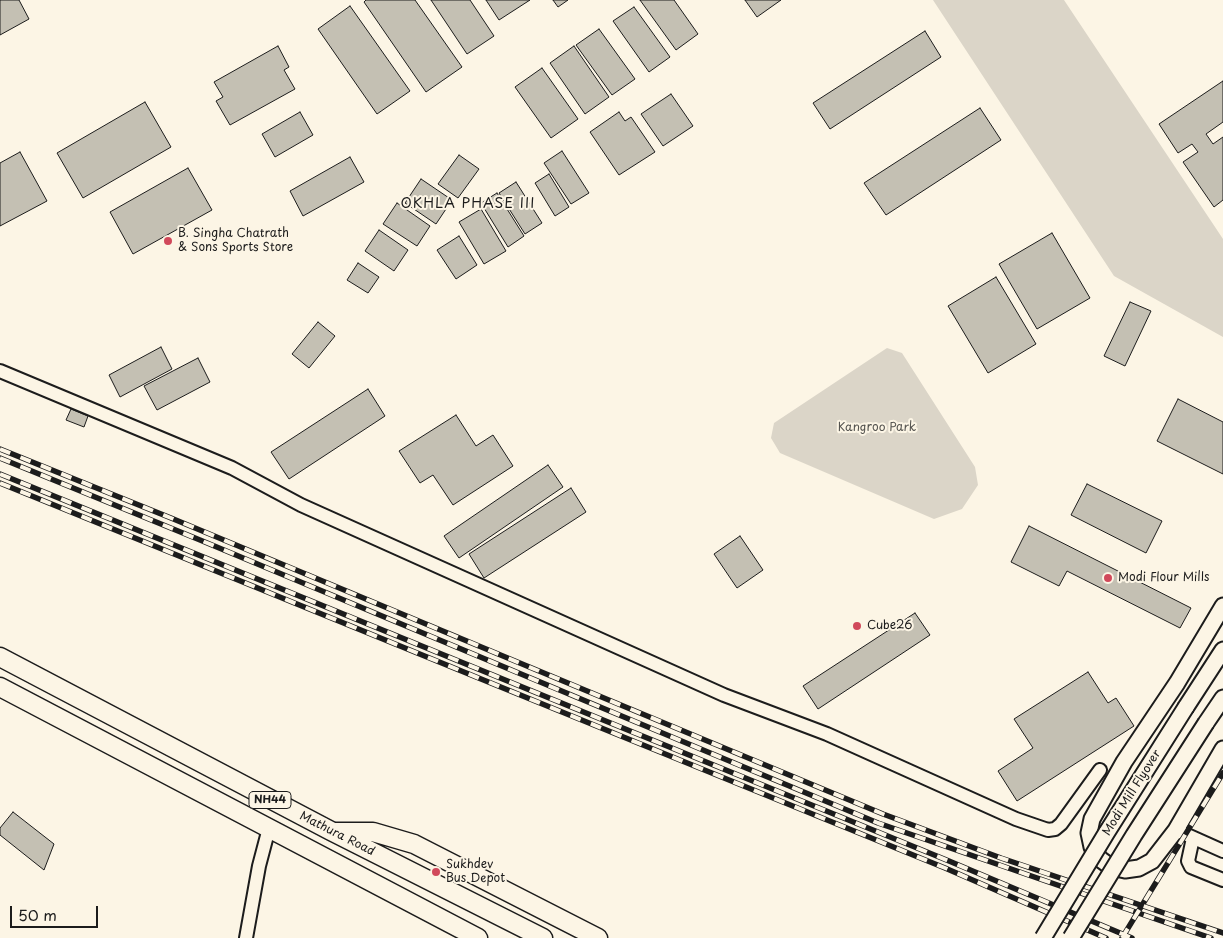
<!DOCTYPE html>
<style>
body{margin:0}
#map{position:relative;width:1223px;height:938px;overflow:hidden;background:#fcf5e5;font-family:"Playpen Sans",sans-serif}
canvas{display:block}
.scale{position:absolute;left:10px;top:906px;width:88px;height:22px;box-sizing:border-box;border:2px solid #1c1c1c;border-top:0;padding-left:6px;font-size:15px;line-height:18px;white-space:nowrap;color:#1c1c1c;-webkit-text-stroke:4px #fcf5e5;paint-order:stroke}
</style>
<div id="map">
<canvas width="1223" height="938"></canvas>
<div class="scale">50 m</div>
</div>
<script>
const ctx = document.querySelector('canvas').getContext('2d');
ctx.lineJoin = 'round';
function fillPath(path, color) { ctx.fillStyle = color; ctx.fill(path, 'evenodd'); }
const poly = rows => new Path2D(rows.map(r => 'M' + r).join(''));
function trace(path, color, width, dash) { ctx.strokeStyle = color; ctx.lineWidth = width; ctx.lineCap = dash ? 'butt' : 'round'; ctx.setLineDash(dash || []); ctx.stroke(path); }
function label(font, color, halo, rows, align = 'center') {
  ctx.font = font + ' "Playpen Sans",sans-serif'; ctx.lineWidth = 4; ctx.setLineDash([]); ctx.textBaseline = 'middle'; ctx.strokeStyle = halo; ctx.fillStyle = color; for (const [text, x, y, turn = 0] of rows) {
    ctx.save(); ctx.translate(x, y); ctx.rotate((+turn || 0) * Math.PI / 180); ctx.textAlign = isNaN(turn) ? turn : align; if (halo) ctx.strokeText(text, 0, 0); ctx.fillText(text, 0, 0); ctx.restore();
  }
}
fillPath(poly([
 [933,0,1064,0,1223,239,1223,337,1114,276],
 [887,348,902,353,975,467,978,485,962,509,934,519,780,453,771,438,774,423]
]), '#dbd5c8');
const building = poly([
 [0,0,19,0,29,19,0,35,0,0],
 [366,0,415,0,462,67,426,92,364,2,366,0],
 [431,0,470,0,494,36,467,54,431,0],
 [486,0,530,0,499,20,486,0],
 [553,0,568,0,558,7,553,0],
 [640,0,674,0,698,34,676,50,640,0],
 [745,0,781,0,757,17,745,0],
 [350,6,410,91,377,114,318,29,350,6],
 [634,7,670,57,649,72,613,21,634,7],
 [599,29,635,79,612,95,576,45,599,29],
 [925,31,941,57,830,129,813,103,925,31],
 [278,46,289,67,284,70,295,89,230,125,216,101,223,97,214,82,278,46],
 [574,46,609,97,585,114,550,63,574,46],
 [542,68,578,119,551,138,515,87,542,68],
 [1223,81,1223,122,1206,134,1213,144,1223,137,1223,200,1214,207,1183,162,1198,152,1192,144,1178,153,1159,124,1223,81],
 [671,94,693,126,663,146,641,114,671,94],
 [145,102,171,147,83,198,57,153,145,102],
 [980,108,1001,140,886,215,864,183,980,108],
 [300,112,313,135,275,157,262,134,300,112],
 [619,112,625,121,631,117,655,152,619,175,590,132,619,112],
 [562,151,589,193,571,204,544,163,562,151],
 [20,152,47,201,0,226,0,163,20,152],
 [459,155,479,169,458,198,438,184,459,155],
 [350,157,364,182,303,216,290,191,350,157],
 [188,168,212,210,133,254,110,212,188,168],
 [549,174,569,207,555,216,535,183,549,174],
 [421,179,452,200,436,224,405,203,421,179],
 [516,182,542,223,525,234,499,193,516,182],
 [497,193,524,236,508,247,481,203,497,193],
 [397,203,430,226,417,246,383,224,397,203],
 [481,209,506,251,484,264,459,222,481,209],
 [379,230,408,250,394,271,365,251,379,230],
 [1052,233,1090,298,1037,329,999,264,1052,233],
 [459,236,477,265,456,279,437,250,459,236],
 [358,263,379,277,368,293,347,280,358,263],
 [996,277,1036,344,988,373,948,306,996,277],
 [1130,302,1151,311,1125,366,1104,356,1130,302],
 [318,322,335,336,309,368,292,354,318,322],
 [161,347,172,369,120,397,109,375,161,347],
 [198,358,210,382,157,410,144,386,198,358],
 [368,389,385,416,289,479,271,452,368,389],
 [1178,399,1223,422,1223,474,1157,441,1178,399],
 [71,409,88,416,84,427,66,420,71,409],
 [456,415,476,446,493,435,513,466,453,505,433,475,420,483,399,451,456,415],
 [548,465,563,487,459,558,444,536,548,465],
 [1087,484,1162,521,1146,553,1071,515,1087,484],
 [571,488,586,512,484,578,469,554,571,488],
 [1029,526,1191,608,1180,628,1067,571,1059,586,1011,562,1029,526],
 [740,536,763,570,737,588,714,554,740,536],
 [915,613,930,635,818,709,803,686,915,613],
 [1088,672,1108,703,1116,698,1134,726,1017,801,998,771,1033,748,1014,719,1088,672],
 [13,812,54,844,44,870,0,835,0,828,13,812]
]);
fillPath(building, '#c4c0b3');
trace(building, '#1c1c1c', 1);
const minor = poly([
 [0,371,232,468,301,505,724,695,827,734,1016,819,1048,830,1055,829,1061,824,1100,770],
 [1176,830,1223,851],
 [1193,838,1188,861,1191,867,1223,880],
 [246,938,259,866,269,828]
]);
const major = poly([
 [1223,606,1177,683,1124,762,1092,819,1089,833,1092,847,1100,859,1111,867,1125,870,1139,868,1152,861,1176,830,1223,749],
 [1186,707,1223,650],
 [1206,723,1223,698]
]);
const highway = poly([
 [0,657,331,831,543,938],
 [0,687,478,938],
 [336,832,373,832,414,844,598,938]
]);
trace(minor, '#1c1c1c', 16);
trace(major, '#1c1c1c', 19);
trace(highway, '#1c1c1c', 21);
trace(minor, '#fcf5e5', 12);
trace(major, '#fcf5e5', 15);
trace(highway, '#fcf5e5', 18);
const rail = poly([
 [0,449,171,518,883,814,1001,858,1223,933],
 [0,458,200,540,878,823,1211,938],
 [0,474,949,861,1132,938],
 [0,483,945,868,1106,938],
 [1122,938,1223,773]
]);
trace(rail, '#1c1c1c', 5.5);
trace(rail, '#fcf5e5', 4, [11]);
const majorBridge = poly([
 [1043,938,1107,832,1186,707],
 [1071,938,1134,835,1206,723]
]);
trace(majorBridge, '#1c1c1c', 19, []);
trace(majorBridge, '#fcf5e5', 15);
for (const [x, y, r, color] of [
 [168,241,5,"#d1495b"],
 [1108,578,5,"#d1495b"],
 [857,626,5,"#d1495b"],
 [436,872,5,"#d1495b"]
]) { const dot = new Path2D(); dot.arc(x, y, r, 0, 2 * Math.PI); ctx.fillStyle = color; ctx.fill(dot); trace(dot, '#fcf5e5', 2); }
for (const [x, y, w] of [
 [270,800,42]
]) { const box = new Path2D(); box.roundRect(x - w / 2, y - 8.5, w, 17, 4); ctx.fillStyle = '#fcf5e5'; ctx.fill(box); trace(box, '#1c1c1c', 1); }
label('bold 11px', '#1c1c1c', null, [
 ["NH44",270,800]
]);
label('12px', '#1c1c1c', '#fcf5e5', [
 ["B. Singha Chatrath",178,234],
 ["& Sons Sports Store",178,248],
 ["Modi Flour Mills",1118,578],
 ["Cube26",867,626],
 ["Sukhdev",446,865],
 ["Bus Depot",446,879]
], 'left');
label('12px', '#555450', '#fcf5e5', [
 ["Kangroo Park",877,428]
]);
label('12px', '#1c1c1c', '#fcf5e5', [
 ["Modi Mill Flyover",1132,793,-58],
 ["Mathura Road",337,834,27]
]);
ctx.letterSpacing = '1px';
label('14px', '#1c1c1c', '#fcf5e5', [
 ["OKHLA PHASE III",468,204]
]);
ctx.letterSpacing = '0px';
</script>
